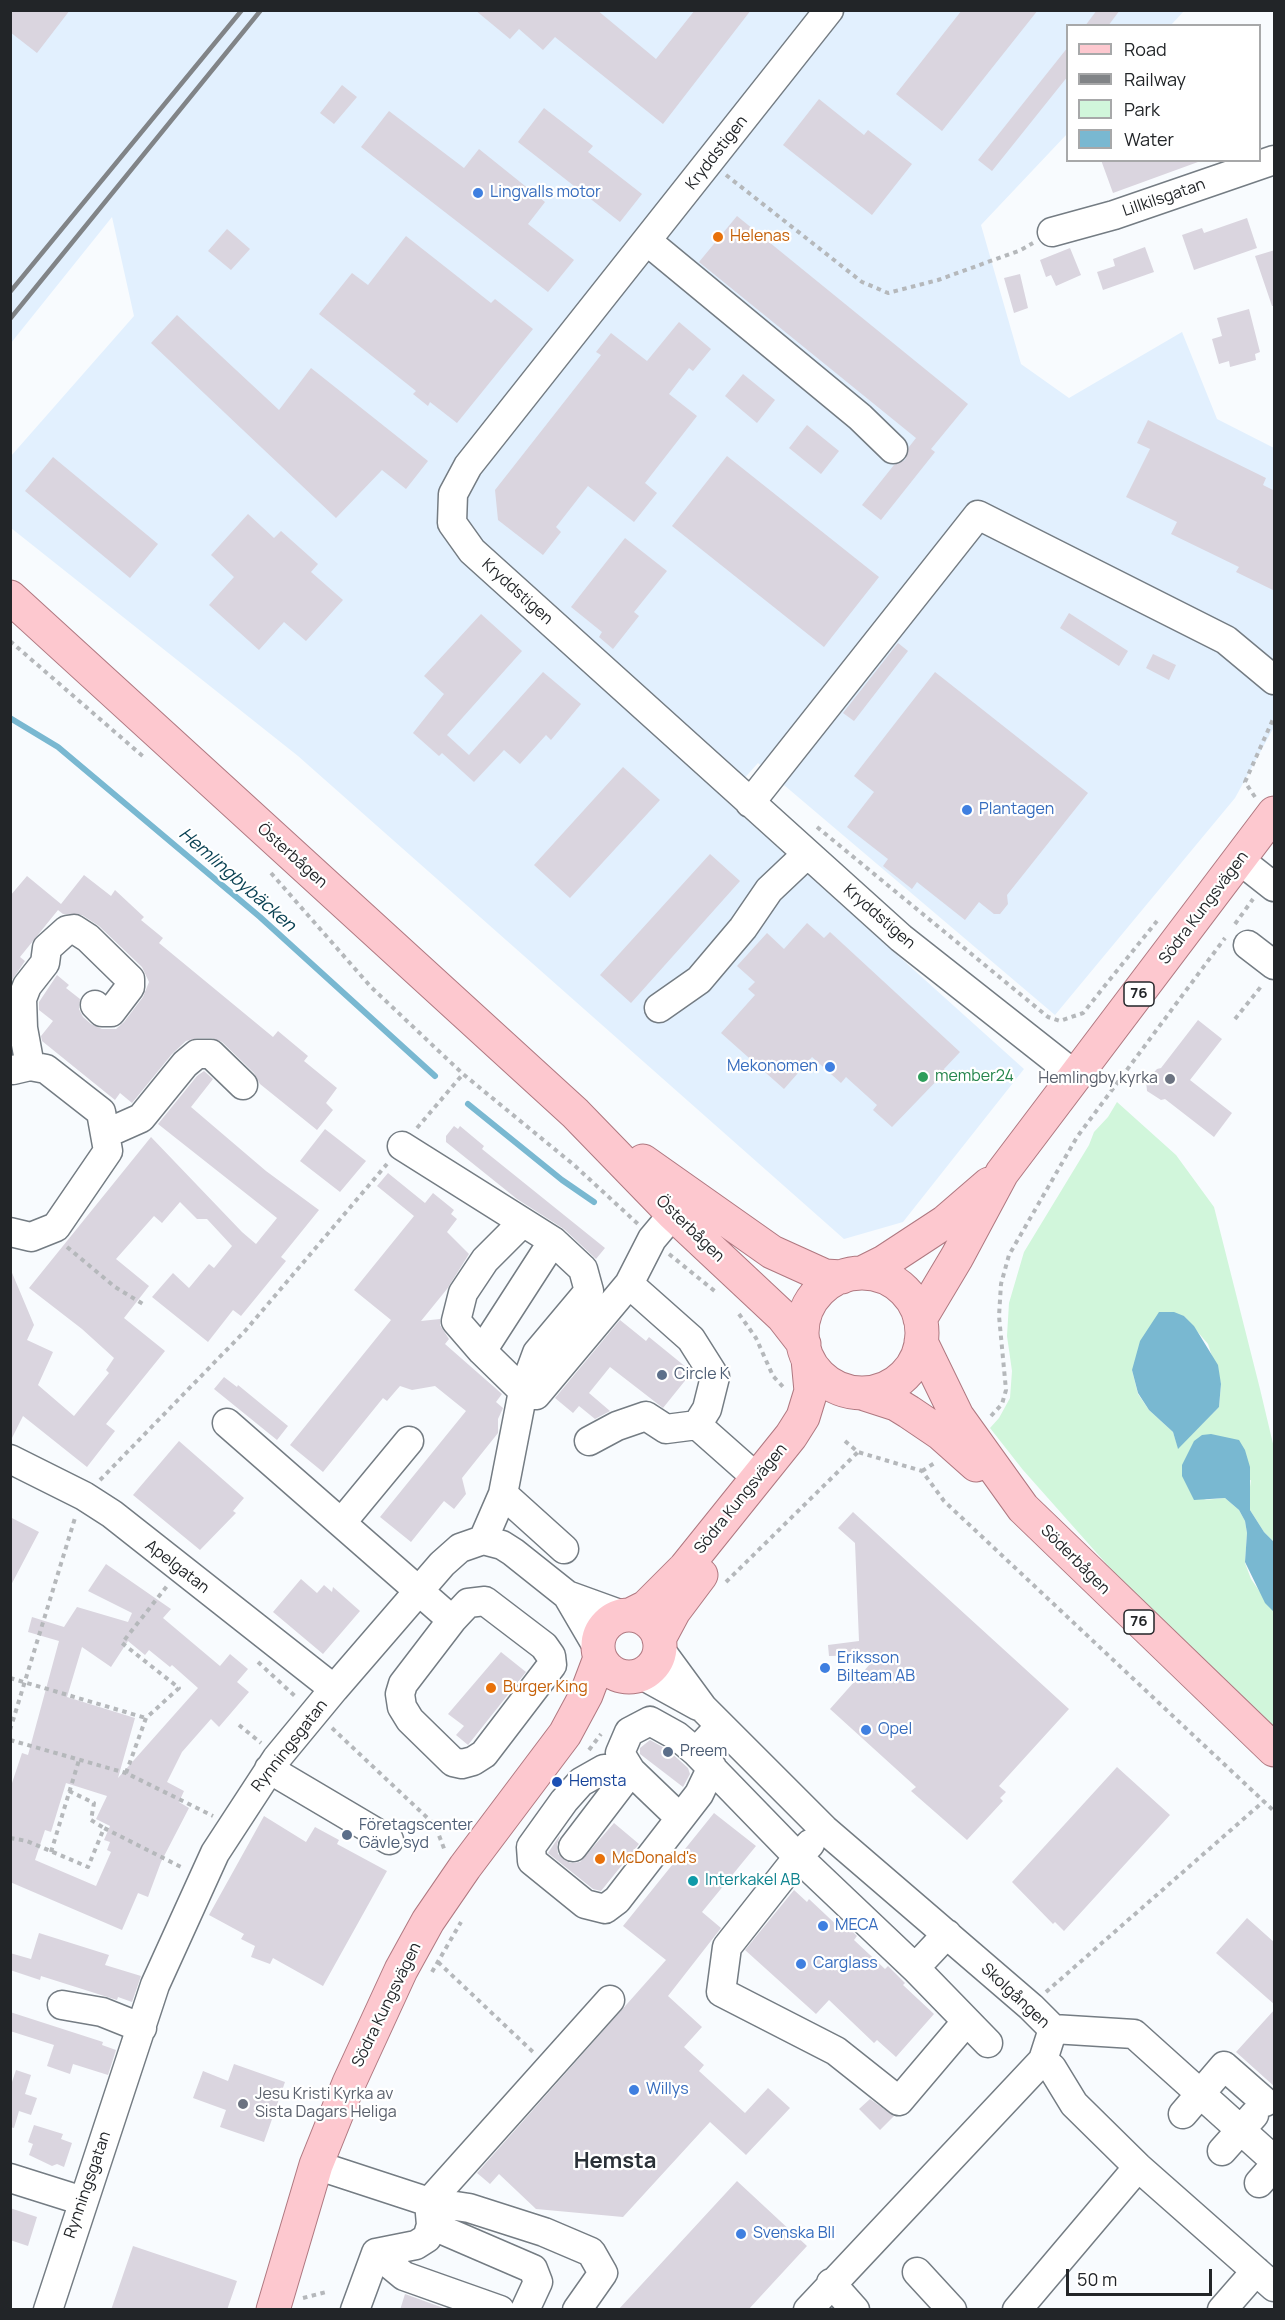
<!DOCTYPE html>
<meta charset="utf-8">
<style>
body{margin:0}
#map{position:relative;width:1285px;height:2320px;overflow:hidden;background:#f8fbfe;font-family:Manrope,sans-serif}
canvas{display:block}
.frame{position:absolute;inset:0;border:12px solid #222528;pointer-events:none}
.legend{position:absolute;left:1066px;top:24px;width:195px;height:138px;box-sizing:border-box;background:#fff;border:2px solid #a7a8a9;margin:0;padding:8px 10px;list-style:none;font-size:18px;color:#222528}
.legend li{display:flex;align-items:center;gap:12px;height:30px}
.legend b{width:30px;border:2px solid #a7a8a9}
.scale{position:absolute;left:1066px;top:2269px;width:146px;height:27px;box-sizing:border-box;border:3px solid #222528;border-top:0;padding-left:8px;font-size:18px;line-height:21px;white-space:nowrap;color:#222528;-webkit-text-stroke:4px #fff;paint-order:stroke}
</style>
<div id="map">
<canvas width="1285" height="2320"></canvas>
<div class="frame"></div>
<ul class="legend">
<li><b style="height:8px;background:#fdc8cf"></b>Road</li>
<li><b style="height:8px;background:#818487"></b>Railway</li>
<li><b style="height:16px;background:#d1f6db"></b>Park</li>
<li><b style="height:16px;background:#79b8d1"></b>Water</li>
</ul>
<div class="scale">50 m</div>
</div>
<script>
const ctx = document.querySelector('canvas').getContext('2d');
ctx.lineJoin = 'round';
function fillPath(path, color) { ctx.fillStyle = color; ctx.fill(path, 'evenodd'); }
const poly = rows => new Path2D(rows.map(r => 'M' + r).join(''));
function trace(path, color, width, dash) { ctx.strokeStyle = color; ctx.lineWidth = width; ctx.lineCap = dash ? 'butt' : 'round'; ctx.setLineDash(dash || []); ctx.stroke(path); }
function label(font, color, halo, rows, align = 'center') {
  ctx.font = font + ' Manrope,sans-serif'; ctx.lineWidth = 4.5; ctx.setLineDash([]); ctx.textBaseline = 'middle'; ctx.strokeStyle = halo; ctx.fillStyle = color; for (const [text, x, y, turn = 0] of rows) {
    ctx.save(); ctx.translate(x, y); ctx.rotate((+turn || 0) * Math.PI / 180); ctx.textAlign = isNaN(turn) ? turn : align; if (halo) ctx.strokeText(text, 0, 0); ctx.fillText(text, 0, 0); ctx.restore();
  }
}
fillPath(poly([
 [10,11,1184,11,1171,25,1068,26,1067,134,981,225,1021,364,1069,398,1182,332,1217,419,1274,448,1274,727,1235,798,1055,1015,758,763,725,800,1024,1069,903,1222,844,1239,298,756,11,528,11,456,134,316,112,217,11,343]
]), '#e2f0fe');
fillPath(poly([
 [1117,1102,1176,1155,1214,1207,1260,1389,1274,1448,1274,1542,1264,1532,1250,1510,1248,1501,1251,1480,1204,1500,1225,1498,1239,1510,1245,1521,1247,1533,1245,1563,1251,1579,1274,1612,1274,1726,1150,1613,1023,1470,990,1428,999,1418,1010,1398,1012,1371,1007,1336,1009,1303,1024,1252,1089,1145,1094,1132,1108,1117],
 [1184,1316,1208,1344,1221,1384,1219,1407,1178,1448,1173,1432,1149,1410,1138,1394,1132,1370]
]), '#d1f6db');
fillPath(poly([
 [1159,1312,1174,1312,1184,1316,1194,1326,1218,1365,1221,1384,1219,1407,1178,1449,1173,1432,1149,1410,1138,1393,1132,1370,1140,1341],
 [1211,1434,1239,1440,1245,1450,1250,1467,1250,1510,1264,1532,1274,1542,1274,1612,1265,1603,1245,1562,1247,1533,1245,1521,1239,1510,1225,1498,1194,1500,1182,1476,1182,1465,1194,1441,1202,1435]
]), '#79b8d1');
trace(poly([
 [10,718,58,747,260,917,435,1076],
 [468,1104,562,1180,594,1202]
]), '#79b8d1', 6);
fillPath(poly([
 [10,10,70,10,37,53,10,32],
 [475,10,597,10,656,59,695,10,751,10,663,124,555,37,543,50,519,29,510,39],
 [962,10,1038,10,942,131,896,94],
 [1097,10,1120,10,1108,26,1085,26],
 [1068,47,1068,76,992,171,978,160],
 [342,85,357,97,334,124,320,113],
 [819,99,864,135,868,130,912,164,872,215,783,145],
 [544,108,593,146,588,152,642,194,620,222,518,142],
 [389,111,464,168,479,149,545,202,528,224,574,260,548,292,361,147],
 [1101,160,1198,160,1198,162,1113,193],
 [737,216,968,404,931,449,935,452,881,520,862,505,894,465,905,460,909,447,916,438,699,262],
 [1247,218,1257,248,1194,270,1182,235,1202,228,1204,233],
 [227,229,250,249,231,270,208,251],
 [406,236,491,303,495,299,533,329,457,423,430,402,428,406,413,394,416,391,319,314,352,273,368,285],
 [1145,247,1154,272,1103,290,1097,272,1115,266,1113,259],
 [1070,248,1081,275,1056,286,1051,275,1046,277,1040,260],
 [1275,250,1275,306,1272,306,1255,256],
 [1020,274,1028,308,1014,313,1004,278],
 [1249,309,1260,352,1255,354,1256,360,1230,367,1229,361,1219,364,1212,339,1222,336,1217,318],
 [177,315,279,410,311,368,428,461,406,489,382,470,336,518,151,343],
 [679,322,711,349,693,371,689,368,669,394,697,416,645,483,657,493,634,522,588,486,556,527,561,532,543,555,498,520,495,490,601,355,596,352,611,333,647,361],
 [743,374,775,400,757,423,725,396],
 [1148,420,1266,478,1263,485,1275,491,1275,591,1236,572,1239,567,1171,534,1177,522,1126,497,1150,449,1137,443],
 [807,425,839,451,821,474,789,448],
 [727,456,879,577,824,647,672,526],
 [53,457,158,544,130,578,25,491],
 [248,514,274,538,281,531,318,564,311,572,343,600,306,641,284,622,259,650,209,605,234,577,211,555],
 [625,538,667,571,634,612,639,616,613,649,599,637,602,632,571,607],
 [1069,613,1128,651,1119,666,1060,628],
 [481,614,522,651,447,735,469,755,543,672,581,704,551,740,546,735,520,764,504,750,474,782,442,753,439,756,413,733,444,694,424,676],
 [898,643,908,651,854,721,843,713],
 [1153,654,1176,665,1169,680,1146,668],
 [935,672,1088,793,1007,895,1008,904,1000,914,994,914,979,902,965,920,917,882,912,889,883,866,888,859,847,827,874,792,854,776],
 [623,767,660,800,570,898,534,865],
 [710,854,740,881,631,1003,600,975],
 [84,875,111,896,115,890,144,917,141,920,163,938,159,943,273,1037,278,1031,308,1056,304,1061,337,1088,326,1103,333,1110,317,1130,260,1084,254,1073,222,1042,212,1038,197,1038,186,1041,172,1054,132,1103,120,1093,115,1100,42,1041,41,1036,53,1021,39,1010,39,1002,57,975,69,985,66,988,80,999,79,1009,83,1017,91,1024,102,1029,116,1029,124,1022,143,997,149,982,142,967,99,926,82,915,63,914,58,910,20,957,25,961,10,983,10,896,27,876,61,904],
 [807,923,824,938,830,932,960,1052,944,1069,946,1071,892,1127,873,1110,877,1105,846,1077,841,1083,812,1057,784,1089,721,1033,755,995,748,989,755,982,737,966,767,933,784,949],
 [1198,1020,1222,1039,1190,1080,1232,1113,1214,1137,1165,1099,1161,1100,1147,1091,1146,1081,1157,1069,1161,1068],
 [204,1071,213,1079,191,1107,266,1171,319,1210,281,1257,286,1261,241,1316,233,1310,208,1342,152,1297,173,1273,189,1288,209,1264,214,1268,232,1246,207,1219,197,1219,180,1202,162,1223,154,1216,116,1259,149,1286,124,1318,165,1351,106,1424,115,1431,87,1467,23,1416,10,1442,10,1268,34,1325,27,1340,53,1352,38,1385,74,1416,109,1373,106,1370,114,1358,82,1329,29,1288,151,1137,242,1232,256,1244,277,1218,158,1124,197,1076],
 [454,1126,458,1129,460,1126,484,1146,482,1149,605,1248,596,1259,564,1229,517,1199,446,1142,446,1136],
 [325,1129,366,1161,340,1192,300,1161],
 [388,1173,425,1203,433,1193,454,1210,451,1214,457,1219,447,1232,469,1254,447,1289,421,1321,440,1319,440,1325,449,1339,445,1344,502,1394,496,1402,503,1408,498,1419,498,1433,462,1478,466,1494,454,1509,444,1501,411,1542,380,1517,466,1411,435,1386,412,1390,400,1386,387,1401,383,1398,323,1472,290,1445,391,1320,354,1290,414,1216,377,1186],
 [620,1320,646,1341,649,1337,692,1372,663,1408,610,1367,589,1393,610,1411,595,1419,579,1406,573,1413,555,1398],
 [224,1377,237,1387,238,1385,288,1426,277,1440,214,1389],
 [179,1441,244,1498,233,1511,236,1513,200,1550,133,1495],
 [853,1512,1069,1709,999,1786,1006,1792,1000,1798,1003,1801,967,1840,911,1791,916,1787,830,1709,878,1655,829,1656,828,1645,859,1641,855,1543,838,1528],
 [10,1517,39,1532,10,1587],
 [106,1564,171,1609,163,1618,220,1666,230,1654,248,1669,237,1682,249,1692,219,1727,211,1719,182,1752,167,1782,184,1791,179,1802,189,1808,161,1862,148,1897,138,1893,122,1930,10,1882,10,1789,22,1753,28,1755,59,1641,28,1632,32,1617,64,1627,77,1607,128,1622,132,1613,88,1591],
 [128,1641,145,1655,149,1650,170,1667,172,1665,198,1688,118,1778,135,1718,67,1697,82,1647,111,1667],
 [66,1783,107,1796,96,1819,110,1826,104,1840,110,1842,107,1850,111,1852,96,1886,35,1860,45,1830,51,1832],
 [301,1579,317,1593,324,1585,332,1592,333,1587,360,1611,323,1654,273,1612],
 [501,1652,526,1672,468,1745,456,1735,464,1726,448,1714],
 [650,1740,668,1750,688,1768,690,1774,683,1787,640,1754,640,1748],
 [1117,1767,1170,1815,1064,1931,1055,1922,1053,1924,1012,1882],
 [714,1813,756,1846,702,1912,721,1928,668,1996,702,2027,684,2047,704,2065,699,2071,745,2113,768,2088,790,2108,746,2155,710,2122,623,2217,536,2209,499,2174,490,2184,477,2173,666,1960,623,1926],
 [264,1816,306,1842,315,1827,339,1840,337,1844,387,1871,323,1986,273,1958,270,1964,251,1957,255,1946,241,1939,244,1934,209,1915],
 [614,1823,639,1844,601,1891,593,1889,548,1853,560,1835,557,1845,558,1854,570,1863,580,1862],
 [794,1890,807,1902,809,1899,843,1931,847,1926,857,1936,854,1940,885,1969,888,1966,905,1983,903,1985,934,2014,896,2057,877,2040,874,2043,829,2000,816,2014,745,1950],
 [1247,1918,1275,1943,1275,2005,1216,1953],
 [39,1933,109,1955,105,1965,141,1976,132,2002,118,1997,117,2000,41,1976,40,1980,10,1970,10,1953,31,1959],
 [1275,2009,1275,2087,1236,2052],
 [10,2012,103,2042,102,2045,116,2050,108,2075,73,2064,70,2074,47,2066,54,2045,10,2031],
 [234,2064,285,2082,264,2142,220,2127,226,2110,193,2098,203,2071,228,2081],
 [16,2070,31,2075,25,2094,37,2098,31,2115,19,2111,14,2128,10,2127,10,2088],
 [870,2099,894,2116,880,2130,859,2109],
 [34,2125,63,2134,61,2139,72,2143,64,2167,57,2164,52,2166,29,2155,33,2144,28,2142],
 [737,2181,807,2246,748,2310,618,2310],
 [10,2208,37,2217,28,2246,10,2240],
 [133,2246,237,2281,227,2310,111,2310],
 [405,2294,449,2310,400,2310]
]), '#dad5df');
const minor = poly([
 [829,10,468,466,453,494,452,523,472,551,901,938,1076,1076],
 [1052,232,1114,215,1274,160],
 [647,241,860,417,893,449],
 [750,803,978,515,1226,640,1274,680],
 [1241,861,1274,887],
 [1248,945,1274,965],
 [659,1008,699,980,743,928,769,890,807,854],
 [30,1066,23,1028,22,999,27,986,45,963,47,948,67,930,74,929,88,938,130,979,130,987,111,1012,102,1012,95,1005],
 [105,1134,141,1118,185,1064,197,1054,211,1054,243,1085],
 [402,1146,553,1241,583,1269,589,1291,537,1353,523,1391,503,1494],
 [521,1224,485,1260,463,1293,456,1321,482,1351,523,1391],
 [10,1232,31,1237,56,1227,108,1151,101,1112,46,1069,30,1066,13,1070],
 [482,1351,553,1241],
 [536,1395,629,1284,652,1239,673,1214],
 [227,1423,452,1620,403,1684,400,1694,402,1707,410,1720,453,1762,462,1764,473,1761,484,1754,552,1665,551,1656,544,1646,485,1601,468,1603,452,1620],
 [697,1425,758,1479],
 [589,1441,617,1426,646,1416,666,1429,697,1425,707,1409,715,1377,691,1339,629,1284],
 [10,1459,84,1496,112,1514,334,1689],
 [342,1522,409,1441],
 [483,1540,502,1545,513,1552,567,1595,625,1616],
 [483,1540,503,1494,564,1549],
 [567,1595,598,1648],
 [659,1648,703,1708,824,1829,1031,2007,1053,2029,1043,2060,808,2310],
 [640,1674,698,1706],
 [720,1726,696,1752,798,1857,727,1947,721,1992,836,2051,899,2101,966,2022],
 [269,1769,389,1840],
 [680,1818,631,1771,604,1769,581,1782,564,1801,531,1847,532,1861,585,1904,605,1909,617,1900,699,1794,712,1767],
 [810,1844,798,1857,915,1968],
 [573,1847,631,1771,620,1753,629,1732,650,1721,677,1736,696,1752],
 [947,1934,915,1968,988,2043],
 [62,2005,102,2012,142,2028],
 [1053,2029,1134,2034,1274,2160],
 [1043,2060,1052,2068,1074,2104,1138,2167,1274,2287],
 [1183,2114,1224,2066,1265,2102],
 [1222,2151,1254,2115],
 [316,2165,429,2202,431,2225,427,2238,416,2245,376,2253,355,2310],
 [10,2178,83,2201],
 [1259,2183,1274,2166],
 [429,2202,610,2000],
 [429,2202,469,2208,544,2232,591,2252,603,2273,577,2310],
 [431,2225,533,2269,538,2282,525,2310],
 [376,2253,404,2276,500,2310],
 [917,2272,952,2310],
 [831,2283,855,2310],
 [48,2310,155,1985,215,1853,277,1758,334,1689,442,1564,460,1548,483,1540],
 [1017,2310,1138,2167],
 [1222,2310,1256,2271]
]);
const major = poly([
 [10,597,575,1113,673,1214,783,1317,804,1344],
 [643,1161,772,1252,825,1276,842,1277],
 [864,1272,884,1262,945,1222,989,1184],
 '802 1333a60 60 0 1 1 120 0a60 60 0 1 1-120 0Z',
 [920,1319,957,1257,1002,1173,1274,813],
 [921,1342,957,1416,1023,1508,1274,1750],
 [862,1393,896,1404,909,1412,940,1433,976,1465],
 [630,1615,646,1607,685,1568,791,1436,803,1417,811,1391,808,1359],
 '598 1646a31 31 0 1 1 62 0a31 31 0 1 1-62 0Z',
 [659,1639,674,1611,701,1575],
 [273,2310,316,2165,349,2083,401,1970,428,1921,465,1867,565,1734,586,1695,600,1658]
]);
trace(minor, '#747c83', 31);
trace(major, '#af7880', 35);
trace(poly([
 [726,175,862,282,888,293,938,280,1021,250,1033,243],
 [10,641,146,759],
 [1255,797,1245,782,1274,717],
 [817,827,1048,1017,1060,1021,1083,1013,1157,921],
 [271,873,371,987,463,1074,574,1165,638,1224],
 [1235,924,1253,899],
 [1235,1019,1263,984],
 [417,1128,463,1074],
 [67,1247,115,1287,143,1304],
 [669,1254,717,1293],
 [739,1314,756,1338,773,1376,785,1389],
 [991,1416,1002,1404,1006,1390,999,1316,1001,1284,1009,1255,1077,1137,1225,938],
 [845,1441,858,1452,922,1471,944,1501,1274,1811],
 [922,1471,936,1462],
 [100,1480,245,1331,387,1164],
 [726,1582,858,1452],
 [258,1662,297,1698],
 [10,1678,146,1718],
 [239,1725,261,1743],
 [332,1728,435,1825,445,1851],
 [10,1730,75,1518],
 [10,1740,126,1773,213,1816],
 [589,1750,601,1734],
 [126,1773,146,1718,179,1688,122,1643,167,1586],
 [69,1791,94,1803,91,1820,104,1828],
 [10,1838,27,1841,88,1867,104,1828,183,1868],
 [51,1852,79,1760],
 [438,1962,533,2052],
 [432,1972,461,1922],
 [1046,1992,1264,1801],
 [303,2298,326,2292]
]), '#b5b8bb', 4, [4.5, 4.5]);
trace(minor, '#fff', 28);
trace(major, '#fdc8cf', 33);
trace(poly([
 [10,292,242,10],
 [10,319,261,10]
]), '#818487', 4.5);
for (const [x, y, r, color] of [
 [478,193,6,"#3f7fe0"],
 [718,237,6,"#e8710a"],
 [967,810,6,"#3f7fe0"],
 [830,1067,6,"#3f7fe0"],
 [923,1077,6,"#2e9e5b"],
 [1170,1079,6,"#6b7280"],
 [662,1375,6,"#5c6f8a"],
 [825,1668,6,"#3f7fe0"],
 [491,1688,6,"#e8710a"],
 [866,1730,6,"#3f7fe0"],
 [668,1752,6,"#5c6f8a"],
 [557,1782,6,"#1a4fb4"],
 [347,1835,6,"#5c6f8a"],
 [600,1859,6,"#e8710a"],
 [693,1881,6,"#0f9aa8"],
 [823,1926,6,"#3f7fe0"],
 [801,1964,6,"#3f7fe0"],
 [634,2090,6,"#3f7fe0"],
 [243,2104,6,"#6b7280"],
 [741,2234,6,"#3f7fe0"]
]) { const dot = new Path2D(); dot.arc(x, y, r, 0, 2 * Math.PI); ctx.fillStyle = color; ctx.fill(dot); trace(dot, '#fff', 2); }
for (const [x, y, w] of [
 [1139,994,30],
 [1139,1622,30]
]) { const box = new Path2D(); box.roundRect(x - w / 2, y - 12, w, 24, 4.5); ctx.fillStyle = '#fff'; ctx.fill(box); trace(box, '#222528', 1.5); }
label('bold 15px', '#222528', null, [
 ["76",1139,994],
 ["76",1139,1622]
]);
label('16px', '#222528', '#fff', [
 ["Kryddstigen",717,153,-52],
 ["Lillkilsgatan",1164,198,-19],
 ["Kryddstigen",517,592,42],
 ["Österbågen",292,856,42],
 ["Södra Kungsvägen",1204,908,-53],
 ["Kryddstigen",879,917,41],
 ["Österbågen",690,1229,44],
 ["Södra Kungsvägen",741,1499,-51],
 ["Söderbågen",1075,1560,45],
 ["Apelgatan",177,1567,38],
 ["Rynningsgatan",290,1746,-52],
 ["Skolgången",1015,1996,43],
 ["Södra Kungsvägen",387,2005,-64],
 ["Rynningsgatan",88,2185,-71]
]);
label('16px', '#366cbe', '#fff', [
 ["Lingvalls motor",490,193],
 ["Plantagen",979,810],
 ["Mekonomen",818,1067,"right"],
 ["Eriksson",837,1659],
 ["Bilteam AB",837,1677],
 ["Opel",878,1730],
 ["MECA",835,1926],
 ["Carglass",813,1964],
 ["Willys",646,2090],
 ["Svenska BIl",753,2234]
], 'left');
label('16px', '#c56008', '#fff', [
 ["Helenas",730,237],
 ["Burger King",503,1688],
 ["McDonald's",612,1859]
], 'left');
label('16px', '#27864d', '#fff', [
 ["member24",935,1077]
], 'left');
label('16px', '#5b616d', '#fff', [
 ["Hemlingby kyrka",1158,1079],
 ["Jesu Kristi Kyrka av",255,2095,"left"],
 ["Sista Dagars Heliga",255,2113,"left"]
], 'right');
label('16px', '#4e5e75', '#fff', [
 ["Circle K",674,1375],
 ["Preem",680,1752],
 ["Företagscenter",359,1826],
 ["Gävle syd",359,1844]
], 'left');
label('16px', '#164399', '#fff', [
 ["Hemsta",569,1782]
], 'left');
label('16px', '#0d838f', '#fff', [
 ["Interkakel AB",705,1881]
], 'left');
label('italic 18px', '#094153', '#fff', [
 ["Hemlingbybäcken",237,880,41]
]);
label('bold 22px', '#2a3037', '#fff', [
 ["Hemsta",615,2162]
]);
</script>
